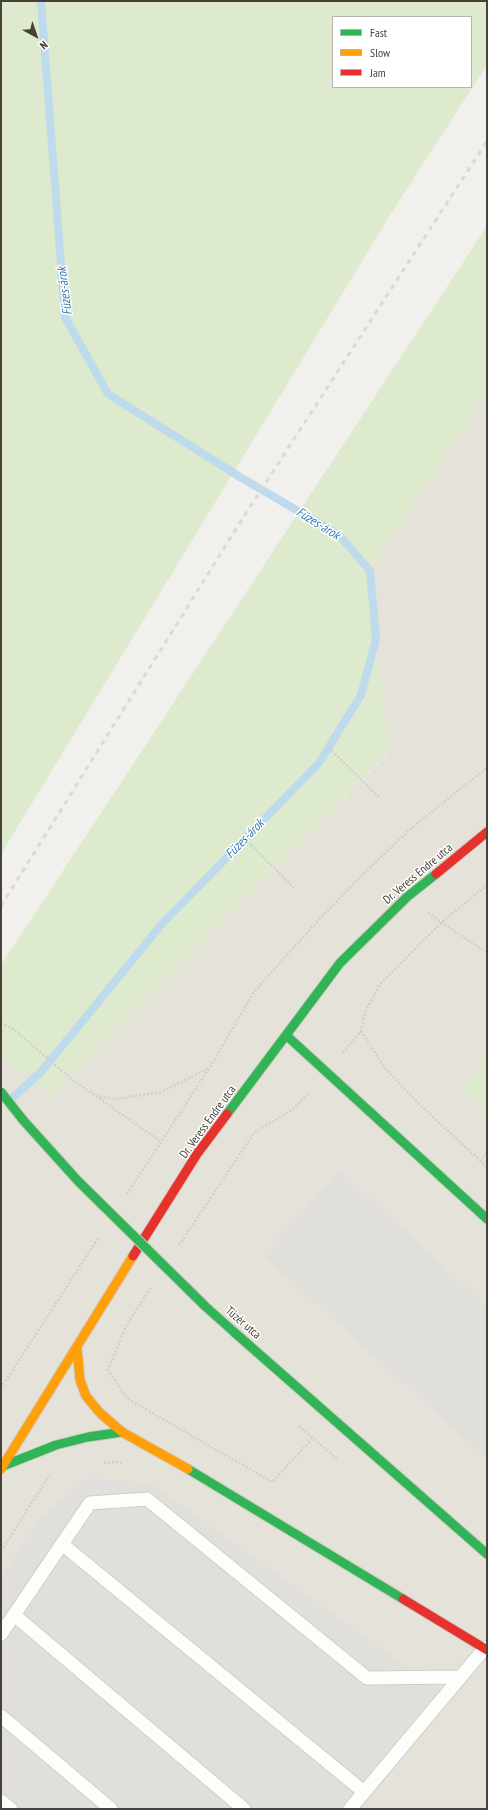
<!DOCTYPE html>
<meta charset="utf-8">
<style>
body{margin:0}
#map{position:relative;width:488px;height:1810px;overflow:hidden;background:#f1f0ec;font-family:"PT Sans Narrow",sans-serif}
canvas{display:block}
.frame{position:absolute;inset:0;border:2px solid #474138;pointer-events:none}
.legend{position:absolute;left:332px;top:16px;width:140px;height:72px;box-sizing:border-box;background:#fff;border:1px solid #b5b3af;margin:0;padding:5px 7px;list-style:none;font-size:12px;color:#474138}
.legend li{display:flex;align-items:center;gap:8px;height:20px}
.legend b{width:20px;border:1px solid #b5b3af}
.north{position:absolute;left:16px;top:16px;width:40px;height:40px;-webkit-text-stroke:3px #fff;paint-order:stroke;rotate:140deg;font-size:11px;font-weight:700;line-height:16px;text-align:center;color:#474138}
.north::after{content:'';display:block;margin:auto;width:14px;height:18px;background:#474138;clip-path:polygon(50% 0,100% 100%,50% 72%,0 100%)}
</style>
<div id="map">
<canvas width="488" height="1810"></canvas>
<div class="frame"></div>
<ul class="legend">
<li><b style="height:5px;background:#30b455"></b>Fast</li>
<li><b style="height:5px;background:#ff9f0a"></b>Slow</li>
<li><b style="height:5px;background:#e5322d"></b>Jam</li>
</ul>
<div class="north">N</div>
</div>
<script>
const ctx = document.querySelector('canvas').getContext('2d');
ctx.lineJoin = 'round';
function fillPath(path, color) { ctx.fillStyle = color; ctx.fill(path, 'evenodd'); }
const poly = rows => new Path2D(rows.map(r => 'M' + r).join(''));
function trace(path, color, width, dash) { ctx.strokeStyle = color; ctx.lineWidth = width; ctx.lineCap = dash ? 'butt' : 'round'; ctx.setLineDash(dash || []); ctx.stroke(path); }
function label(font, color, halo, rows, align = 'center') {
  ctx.font = font + ' "PT Sans Narrow",sans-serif'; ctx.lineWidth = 3; ctx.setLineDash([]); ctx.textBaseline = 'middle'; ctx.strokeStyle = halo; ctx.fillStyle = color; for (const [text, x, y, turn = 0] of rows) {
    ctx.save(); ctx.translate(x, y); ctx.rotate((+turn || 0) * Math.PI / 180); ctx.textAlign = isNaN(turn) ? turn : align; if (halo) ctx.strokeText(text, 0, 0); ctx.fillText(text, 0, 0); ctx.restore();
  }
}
fillPath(poly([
 [487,392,487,1809,1,1809,1,1053,49,1095,389,753,367,573]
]), '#e5e2d9');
fillPath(poly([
 [1,1,487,1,487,65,392,212,1,854],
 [333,17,471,17,471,87,333,87],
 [487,226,487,392,367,573,389,752,49,1096,1,1053,1,965],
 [487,1056,487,1114,458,1089]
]), '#deeacd');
fillPath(poly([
 [340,1171,487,1306,487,1459,263,1255],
 [87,1478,150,1483,446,1695,350,1809,1,1809,1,1578,40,1518]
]), '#e0dfdb');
trace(poly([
 [9,1101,41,1072,161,925,319,763,361,695,376,639,370,571,339,535,240,477,108,394,65,317,41,1]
]), '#bedaed', 8);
const lane = poly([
 [62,1544,90,1503,147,1499,367,1678,460,1677],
 [14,1615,244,1809],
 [1,1634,62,1544,364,1792],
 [1,1716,111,1809],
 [1,1801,11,1809],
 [350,1809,485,1648]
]);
const fast = poly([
 [287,1036,487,1219],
 [227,1114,340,963,407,897,436,874],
 [234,1332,487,1554],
 [3,1466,56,1445,88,1437,122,1432],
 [188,1469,403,1599]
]);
const slow = poly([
 [77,1347,80,1380,86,1396,100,1413,122,1432,188,1469],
 [1,1469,133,1256]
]);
const jam = poly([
 [436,874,487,832],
 [133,1256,197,1154,227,1114],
 [403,1599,487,1650]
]);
trace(lane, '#cfcec9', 15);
trace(fast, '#d0cdc3', 11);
trace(slow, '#d0cdc3', 11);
trace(jam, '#d0cdc3', 11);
trace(poly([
 [329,748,380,798],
 [245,839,294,888],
 [428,913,487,953],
 [1,1023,13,1029,74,1081,96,1096,115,1099,161,1092,209,1068],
 [361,1031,384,1067,418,1103,487,1167],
 [343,1053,361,1031,365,1013,380,984,441,923,487,885],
 [96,1096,161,1142],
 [480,1161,487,1152],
 [127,1194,210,1067,254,992,314,925,365,872,415,825,487,768],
 [179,1245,254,1133,292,1110,310,1092],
 [151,1288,126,1326,108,1370,128,1399,272,1482,312,1439],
 [1,1388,99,1237],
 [299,1426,337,1459],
 [104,1463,116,1462,123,1464],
 [1,1551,49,1476]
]), '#d1d0cb', 2.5, [2, 2]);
trace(lane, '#fdfdfc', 13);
trace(fast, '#30b455', 9);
trace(slow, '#ff9f0a', 9);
trace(jam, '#e5322d', 9);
trace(poly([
 [1,906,246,513,487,141]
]), '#d9d9d8', 3, [5, 5]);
const fastBridge = poly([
 [1,1092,23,1120,78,1181,206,1307,234,1332]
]);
trace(fastBridge, '#d0cdc3', 11, []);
trace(fastBridge, '#30b455', 9);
label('12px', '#474138', '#fff', [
 ["Dr. Veress Endre utca",418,874,-40],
 ["Dr. Veress Endre utca",208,1122,-54],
 ["Tüzér utca",243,1323,41]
]);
label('italic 13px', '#357aaf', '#fff', [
 ["Füzes-árok",65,291,-97],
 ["Füzes-árok",318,524,32],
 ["Füzes-árok",245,839,-46]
]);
</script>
